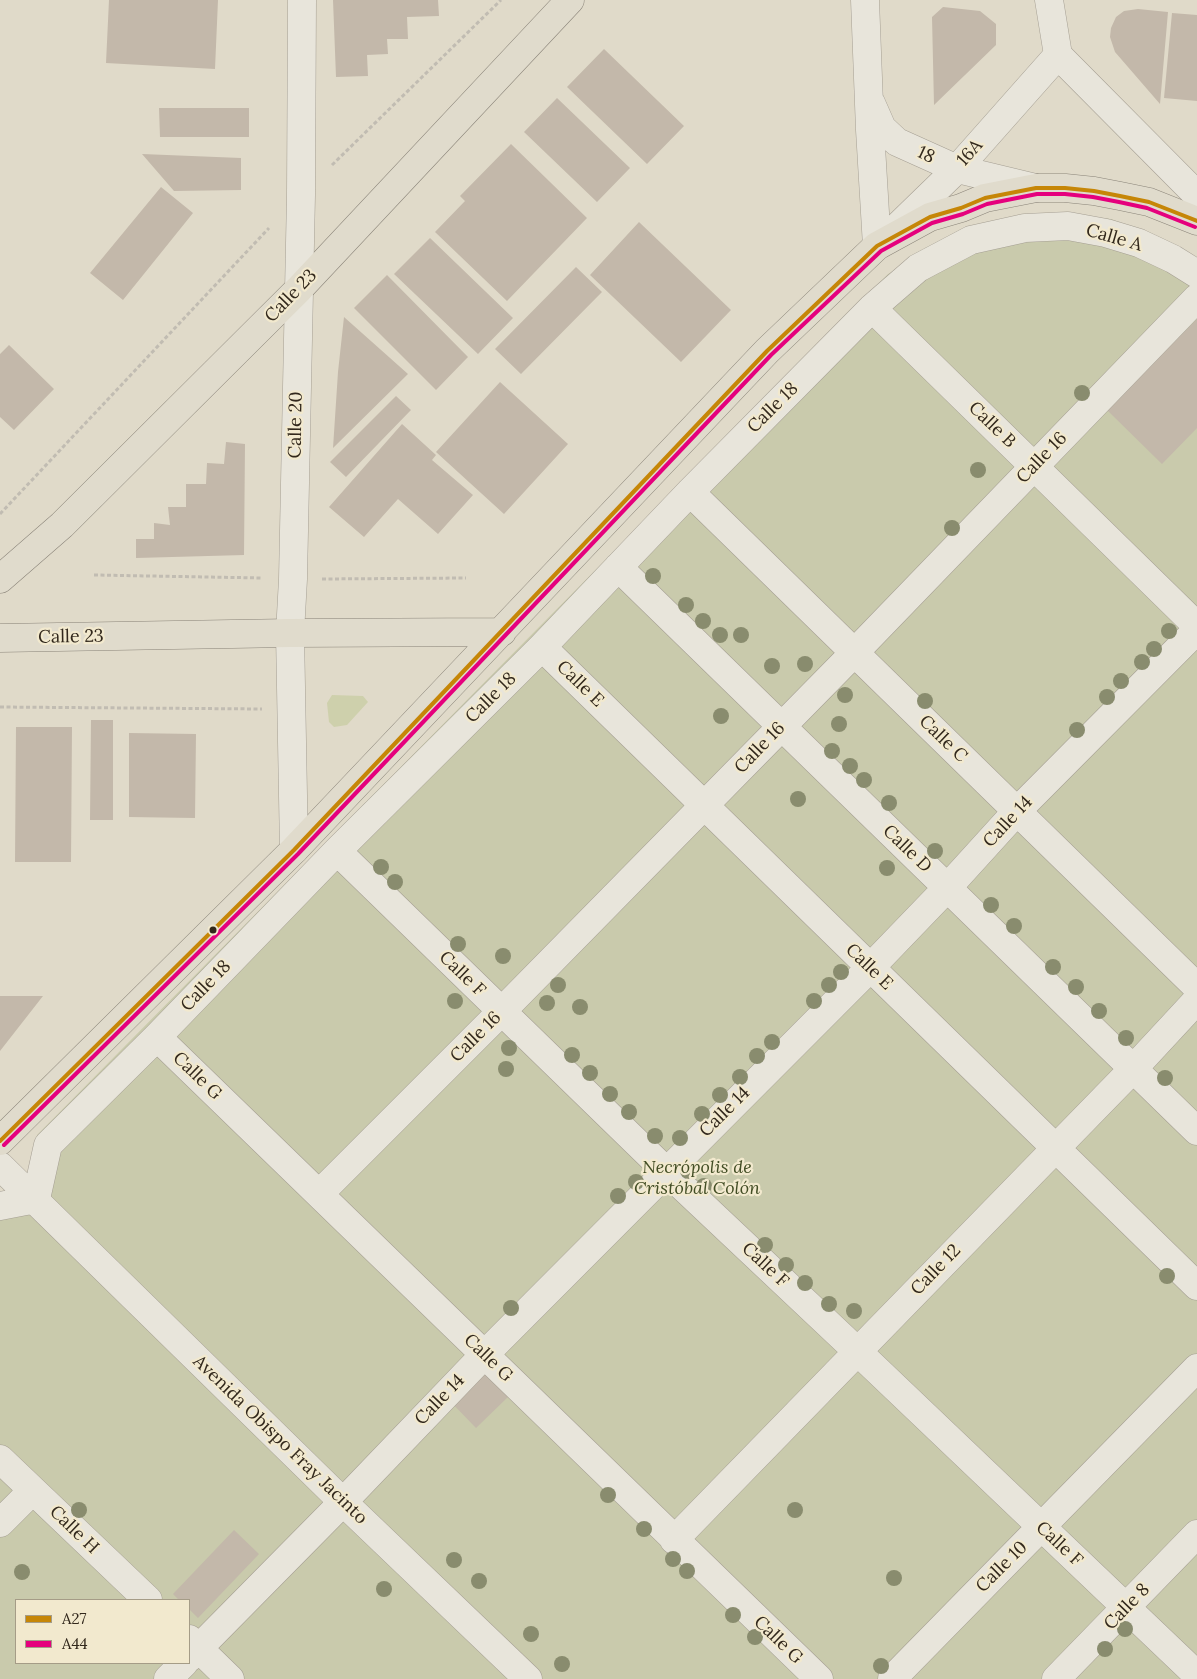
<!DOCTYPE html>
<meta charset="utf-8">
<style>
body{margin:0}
#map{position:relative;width:1197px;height:1679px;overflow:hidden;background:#e0dac9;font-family:Lora,serif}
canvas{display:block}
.legend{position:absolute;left:15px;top:1599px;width:175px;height:65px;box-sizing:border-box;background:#f2e9ce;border:1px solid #a59c87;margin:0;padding:6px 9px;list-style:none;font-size:15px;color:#32281c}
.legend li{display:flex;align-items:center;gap:10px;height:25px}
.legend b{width:25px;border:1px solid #a59c87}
</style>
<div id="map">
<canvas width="1197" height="1679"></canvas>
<ul class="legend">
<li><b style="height:6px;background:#c68607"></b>A27</li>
<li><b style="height:6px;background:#e5007d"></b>A44</li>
</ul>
</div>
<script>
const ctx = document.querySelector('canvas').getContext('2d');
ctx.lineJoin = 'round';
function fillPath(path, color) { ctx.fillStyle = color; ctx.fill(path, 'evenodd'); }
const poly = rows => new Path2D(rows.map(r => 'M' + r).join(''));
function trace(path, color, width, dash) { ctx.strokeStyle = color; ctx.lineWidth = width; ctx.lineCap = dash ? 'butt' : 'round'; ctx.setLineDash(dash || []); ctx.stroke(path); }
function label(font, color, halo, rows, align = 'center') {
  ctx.font = font + ' Lora,serif'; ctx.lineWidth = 4.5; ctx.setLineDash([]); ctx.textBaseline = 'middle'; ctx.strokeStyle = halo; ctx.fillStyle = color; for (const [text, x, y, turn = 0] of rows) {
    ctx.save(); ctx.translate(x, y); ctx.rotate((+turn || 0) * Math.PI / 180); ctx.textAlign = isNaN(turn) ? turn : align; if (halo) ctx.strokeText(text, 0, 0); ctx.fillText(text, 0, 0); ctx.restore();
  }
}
fillPath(poly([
 [332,695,363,696,368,702,347,725,334,727,329,722,327,703]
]), '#ced0ac');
fillPath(poly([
 [1073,214,1111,219,1162,238,1197,261,1197,1679,0,1679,0,1198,31,1178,37,1135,888,274,961,229],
 [16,1600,189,1600,189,1663,16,1663]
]), '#c9caac');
fillPath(poly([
 [109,0,218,0,215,69,106,63],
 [333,0,438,0,439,16,407,17,408,39,387,39,388,54,367,55,368,76,336,77],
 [943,7,980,11,996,24,996,45,934,105,932,17],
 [1138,9,1168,12,1160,104,1115,52,1110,37,1111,28,1116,17,1124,11],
 [1172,13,1197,15,1197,101,1164,98],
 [604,49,684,126,647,164,567,87],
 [557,98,630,168,597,202,524,132],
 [159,108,249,108,249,137,160,137],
 [511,144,587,218,507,301,435,232,465,201,460,196],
 [142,154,241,158,241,190,174,191],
 [161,187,193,213,123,300,90,273],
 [639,222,731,310,681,362,590,275],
 [430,238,513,318,478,354,394,274],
 [576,267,602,292,521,374,495,349],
 [387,275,468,357,436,390,354,308],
 [344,317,408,374,333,448,338,372],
 [1197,319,1197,428,1162,464,1107,410],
 [9,345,54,389,14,430,0,417,0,354],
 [500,382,568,444,504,514,436,452],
 [396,396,411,410,346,477,330,462],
 [402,424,436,455,432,460,473,495,438,534,398,499,364,537,329,507],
 [226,442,245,444,244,555,136,558,136,539,154,539,154,523,170,525,168,507,186,507,186,484,206,484,207,463,224,464],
 [91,720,113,720,113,820,90,820],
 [16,727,72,727,71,862,15,862],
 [129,733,196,734,195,818,129,817],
 [0,996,43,996,0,1051],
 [483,1367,510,1395,476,1428,449,1400],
 [234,1530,259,1554,198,1618,189,1609,189,1600,179,1600,173,1594]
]), '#c3b8aa');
const minor = poly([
 [865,0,870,130,877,246],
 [1049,0,1058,55,1197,195],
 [871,103,882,128,897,142,957,169,1036,188],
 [888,236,957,169,1058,55],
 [872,308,1197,626],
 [690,492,1197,987],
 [618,567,1197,1131],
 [542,647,1197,1286],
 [294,850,290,633,293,579,301,195,302,0],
 [337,851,666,1171,857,1351,1197,1675],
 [157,1037,819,1679],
 [0,1166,343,1502,528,1679],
 [319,1194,501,1012,854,653,1197,298],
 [36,1199,48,1145,157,1037,337,851,542,647,690,492,872,308,918,268,971,240,1025,228,1068,226,1106,233,1139,243,1173,259,1197,274],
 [0,1206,36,1199],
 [0,1459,148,1600],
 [0,1523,32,1491],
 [674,1540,1133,1069,1197,1000],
 [189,1639,230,1679],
 [189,1658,343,1502,484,1355,870,968,948,887,1017,811,1197,630],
 [168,1679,184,1663],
 [892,1679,1197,1368],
 [1056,1679,1197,1534]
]);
const major = poly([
 [0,579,62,525,299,289,570,0],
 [0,638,290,633,502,632],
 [0,1141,294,850,767,351,877,246,930,217,961,208,985,198,1036,188,1065,188,1094,191,1120,196,1149,202,1197,221]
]);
trace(minor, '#a59f93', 29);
trace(major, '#8a8479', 29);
trace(poly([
 [332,165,501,0],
 [0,514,269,228],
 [94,575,263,578],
 [322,579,466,578],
 [0,707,262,709]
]), '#c1bcb2', 3, [4, 2.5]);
trace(minor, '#e8e5db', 28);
trace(major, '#e0dbcc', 28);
trace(poly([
 [0,1141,294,850,767,351,877,246,930,217,961,208,985,198,1036,188,1065,188,1094,191,1120,196,1149,202,1197,221]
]), '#c68607', 4);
trace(poly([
 [4,1145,298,854,771,355,881,251,932,223,963,214,987,204,1037,194,1065,194,1093,197,1119,202,1147,208,1195,227]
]), '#e5007d', 4);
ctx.fillStyle = '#898c6e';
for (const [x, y] of [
 [1082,393],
 [978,470],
 [952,528],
 [653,576],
 [686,605],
 [703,621],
 [1169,631],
 [720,635],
 [741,635],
 [1154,649],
 [1142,662],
 [805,664],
 [772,666],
 [1121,681],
 [845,695],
 [1107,697],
 [925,701],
 [721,716],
 [839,724],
 [1077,730],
 [832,751],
 [850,766],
 [864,780],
 [798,799],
 [889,803],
 [935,851],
 [381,867],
 [887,868],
 [395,882],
 [991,905],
 [1014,926],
 [458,944],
 [503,956],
 [1053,967],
 [841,972],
 [558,985],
 [829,985],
 [1076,987],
 [455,1001],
 [814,1001],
 [547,1003],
 [580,1007],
 [1099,1011],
 [1126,1038],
 [772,1042],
 [509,1048],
 [572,1055],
 [757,1056],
 [506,1069],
 [590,1073],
 [740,1077],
 [1165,1078],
 [610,1094],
 [720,1095],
 [629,1112],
 [702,1114],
 [655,1136],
 [680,1138],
 [688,1171],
 [636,1182],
 [704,1186],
 [618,1196],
 [765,1245],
 [786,1265],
 [1167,1276],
 [805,1283],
 [829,1304],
 [511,1308],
 [854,1311],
 [608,1495],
 [79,1510],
 [795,1510],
 [644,1529],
 [673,1559],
 [454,1560],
 [687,1571],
 [22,1572],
 [894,1578],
 [479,1581],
 [384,1589],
 [733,1615],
 [1125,1629],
 [531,1634],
 [755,1637],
 [1105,1649],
 [562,1664],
 [881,1666]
]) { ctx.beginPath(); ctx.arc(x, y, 8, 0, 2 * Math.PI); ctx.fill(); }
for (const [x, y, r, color] of [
 [213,930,4.5,"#32281c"]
]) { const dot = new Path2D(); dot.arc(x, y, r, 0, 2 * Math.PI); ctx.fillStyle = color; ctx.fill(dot); trace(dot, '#f2e9ce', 2); }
label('18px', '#32281c', '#f2e9ce', [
 ["16A",970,153,-48],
 ["18",926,155,25],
 ["Calle A",1114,238,16],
 ["Calle 23",291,296,-46],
 ["Calle 18",773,408,-45],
 ["Calle 20",296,425,-89],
 ["Calle B",992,425,44],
 ["Calle 16",1042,458,-46],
 ["Calle 23",71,637,-1],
 ["Calle E",580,684,44],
 ["Calle 18",491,698,-45],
 ["Calle C",943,739,44],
 ["Calle 16",760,748,-46],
 ["Calle 14",1008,822,-47],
 ["Calle D",907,849,44],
 ["Calle E",869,967,44],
 ["Calle F",462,974,44],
 ["Calle 18",206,986,-46],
 ["Calle 16",476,1037,-45],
 ["Calle G",197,1076,44],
 ["Calle 14",725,1112,-45],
 ["Calle F",765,1265,43],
 ["Calle 12",936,1270,-46],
 ["Calle G",488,1358,44],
 ["Calle 14",440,1400,-46],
 ["Avenida Obispo Fray Jacinto",280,1440,44],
 ["Calle H",74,1530,44],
 ["Calle F",1059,1544,43],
 ["Calle 10",1002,1567,-45],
 ["Calle 8",1127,1607,-46],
 ["Calle G",778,1640,44]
]);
label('italic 18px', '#424d24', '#f2e9ce', [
 ["Necrópolis de",697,1168],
 ["Cristóbal Colón",697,1189]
]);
</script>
